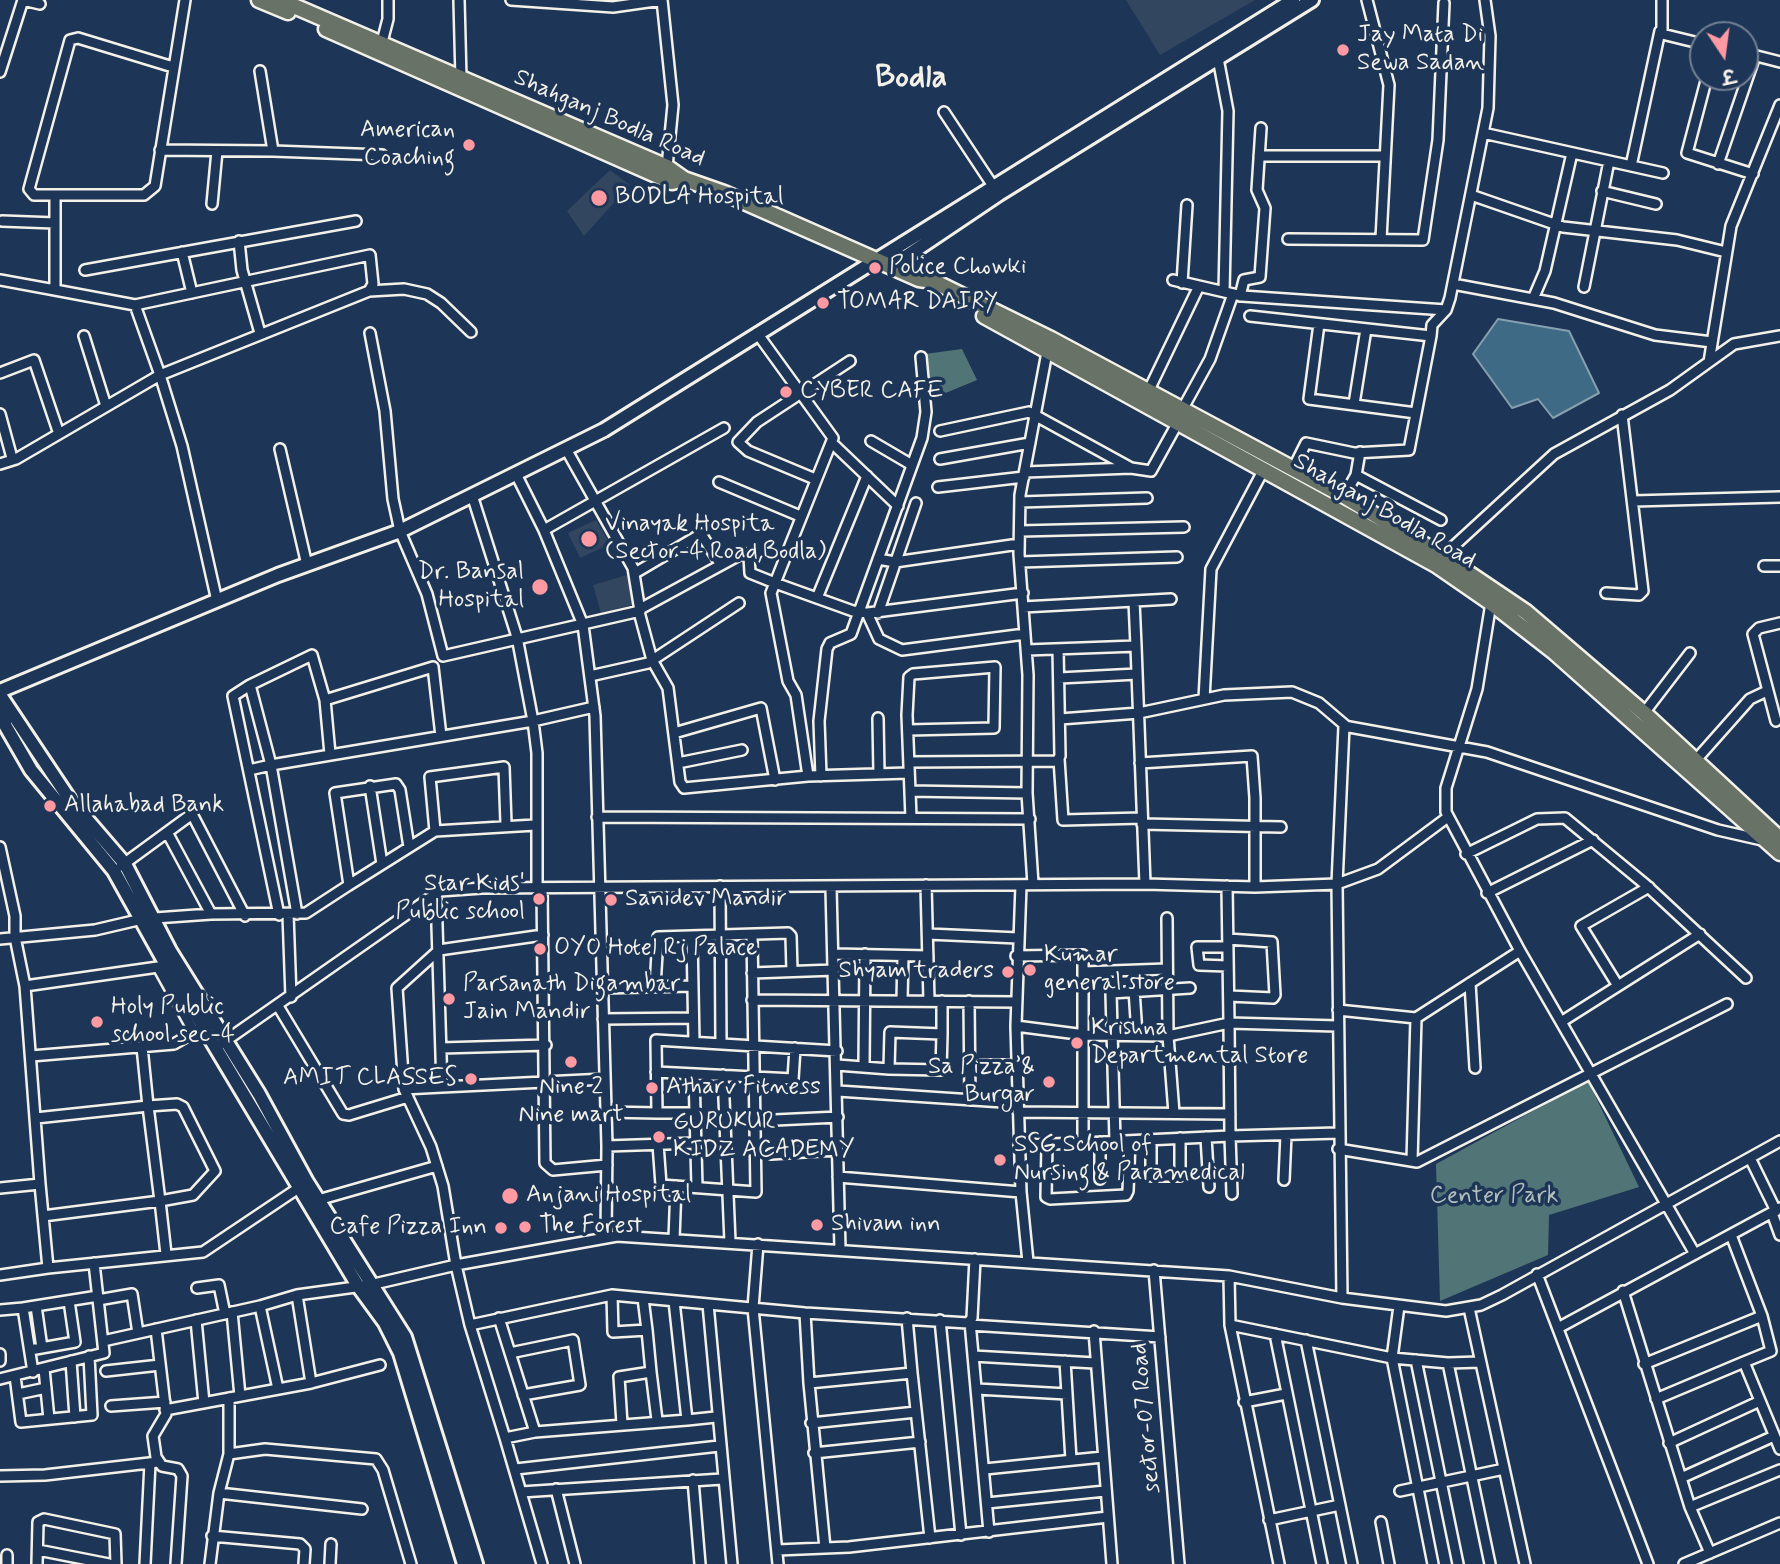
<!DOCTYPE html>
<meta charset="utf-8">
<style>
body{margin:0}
#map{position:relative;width:1780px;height:1564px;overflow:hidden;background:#1d3557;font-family:Mynerve,"Playpen Sans Deva",sans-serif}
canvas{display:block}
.north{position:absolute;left:1689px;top:21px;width:70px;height:70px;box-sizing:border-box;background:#1d3557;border:2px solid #738091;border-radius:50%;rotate:167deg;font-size:19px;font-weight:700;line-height:28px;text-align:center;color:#f4f1e8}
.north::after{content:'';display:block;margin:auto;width:24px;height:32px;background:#ff9aa2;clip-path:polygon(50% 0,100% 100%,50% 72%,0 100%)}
</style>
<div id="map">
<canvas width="1780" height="1564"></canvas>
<div class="north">उ</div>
</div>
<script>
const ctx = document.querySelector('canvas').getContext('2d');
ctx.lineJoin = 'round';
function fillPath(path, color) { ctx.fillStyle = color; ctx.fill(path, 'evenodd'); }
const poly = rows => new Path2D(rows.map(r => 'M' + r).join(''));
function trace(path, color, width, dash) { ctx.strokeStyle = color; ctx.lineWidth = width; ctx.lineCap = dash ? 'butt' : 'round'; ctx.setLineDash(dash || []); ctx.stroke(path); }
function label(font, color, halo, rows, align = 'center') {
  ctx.font = font + ' Mynerve,sans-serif'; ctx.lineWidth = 7; ctx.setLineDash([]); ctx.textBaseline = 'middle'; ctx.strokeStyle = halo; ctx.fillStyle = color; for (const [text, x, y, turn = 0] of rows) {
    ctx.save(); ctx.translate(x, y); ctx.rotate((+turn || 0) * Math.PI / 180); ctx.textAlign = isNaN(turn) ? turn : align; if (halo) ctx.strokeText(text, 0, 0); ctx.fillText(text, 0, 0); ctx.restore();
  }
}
fillPath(poly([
 [1126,0,1255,0,1160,55],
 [610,170,630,185,584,236,567,211],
 [596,520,610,544,580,558,568,533],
 [627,575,635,604,601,613,593,585]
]), '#33465f');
fillPath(poly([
 [962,349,977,380,931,399,925,354],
 [1588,1081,1639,1187,1549,1215,1548,1255,1440,1301,1436,1164]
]), '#517577');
const water = poly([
 [1498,319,1569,331,1599,393,1553,418,1538,399,1512,408,1473,354,1498,319]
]);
fillPath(water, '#3f6a86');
trace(water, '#87a0ad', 2);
const street = poly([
 [23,0,40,4],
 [185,0,155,186,144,195,55,195,55,290,135,305,370,255,373,284,369,291,160,375,182,446,217,601],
 [459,0,461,79],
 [511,0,613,7,662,0,673,105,667,167],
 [1367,0,1389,85,1381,239],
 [1662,0,1662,34,1703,44],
 [382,42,388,19,388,0],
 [1217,53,1228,111,1224,292],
 [1745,53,1780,62],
 [0,72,23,0],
 [1707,77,1687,153,1753,174],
 [944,112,993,186],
 [1483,133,1663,173],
 [160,150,273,151,260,71],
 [273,151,382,155],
 [1259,156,1385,156],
 [1718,164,1755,56],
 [1631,166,1660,31],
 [1602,191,1656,204],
 [55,195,34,195,29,189,70,40,78,38,173,67],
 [1471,195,1563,227,1677,240,1726,252],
 [212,204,217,151],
 [2,221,55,223],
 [1288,239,1423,240,1438,140,1444,3],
 [239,241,242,270,260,333],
 [182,252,192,293],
 [85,270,356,221],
 [0,280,55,290],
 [1173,280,1242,296,1446,310],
 [1182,283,1187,205],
 [1453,284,1554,303,1655,335,1712,342],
 [1584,287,1609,161],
 [369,291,404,289,427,294,441,303,471,332],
 [1240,296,1244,280,1260,277,1265,208,1257,190,1261,128],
 [1533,299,1545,271,1572,153],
 [1250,316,1431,336,1409,450,1354,453,1306,443,1293,469],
 [1319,324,1309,399,1416,413],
 [370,333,385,411,393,499,400,531,427,594,443,656,640,611,633,568,566,449],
 [757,333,833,438,775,583,853,611,868,613,1023,593],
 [84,336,106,406],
 [1431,336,1432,325,1446,310,1450,298,1488,108,1490,36,1485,0],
 [1709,362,1731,226,1780,105],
 [0,373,34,360,59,434],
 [1148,392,1199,286],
 [1354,404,1366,329],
 [1182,410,1210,359,1233,294],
 [0,414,12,458,16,459,160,375,135,305],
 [940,431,1029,412,1131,468],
 [871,441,912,465],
 [832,443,898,506],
 [280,449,307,565],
 [940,459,1030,443],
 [0,464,16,459],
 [1025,472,1131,468,1151,471,1177,424],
 [516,474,544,530,583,625,595,716,607,1146,606,1236],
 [1356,475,1441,520],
 [815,479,748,451,738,442,757,422,850,361],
 [719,482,800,516],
 [938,487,1024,477],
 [472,495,517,637,533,721,537,753,537,888],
 [1344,496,1356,475,1360,452],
 [1633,501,1780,497],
 [1020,502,1147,498],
 [544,530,724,428],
 [1020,531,1184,527],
 [1443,556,1554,454,1670,390,1734,344,1780,336],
 [878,559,895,562,1019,544],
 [1020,562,1177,557],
 [1764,566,1780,566],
 [635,573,701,534,721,565],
 [1606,593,1639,595,1643,591,1622,415],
 [817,598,867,476],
 [1491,603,1477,689,1446,788,1446,812,1520,951,1695,1254],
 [1023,607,1171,599],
 [640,609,743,553,749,556,750,573,775,583,771,593,788,681,796,695,808,776],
 [639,612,652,660,668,688,680,782,684,788,808,776,909,773],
 [867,613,879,639,902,650,1025,634],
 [878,613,916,503],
 [1136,646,1145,884],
 [1027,650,1136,646,1134,601],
 [590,676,648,663,739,603],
 [1059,678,1137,674],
 [250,685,271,765,533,721,594,707],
 [1204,699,1211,569,1264,469],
 [1644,713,1690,653],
 [878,718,879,774],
 [1060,719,1139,713,1224,695,1292,692,1319,703,1346,726],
 [1776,721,1753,634,1759,628,1780,623],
 [908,730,994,728,995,667,913,674,909,677,907,715,911,818],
 [674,733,761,708,775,780],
 [330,754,325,700,433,667,441,736],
 [1059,759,1063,820,1142,818],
 [1695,761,1750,699,1767,691],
 [909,762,1057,761,1060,756,1058,649],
 [678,763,742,750],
 [1140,763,1252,756,1255,798,1255,887],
 [249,770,271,765,297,914],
 [821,776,819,721,827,649,830,643,851,634,922,438,926,412,921,357],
 [370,786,382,864],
 [910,791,1027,793],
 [597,817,1030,819],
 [506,824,504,767,430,777,435,831,535,825],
 [1142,824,1281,827],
 [168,834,211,914,306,913,349,885],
 [0,847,15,916,15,937,25,986,40,1184],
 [409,847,400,790,396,784,335,793,349,885,435,831],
 [1466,854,1537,819,1565,818,1646,885,1746,978],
 [121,866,192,814,245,916],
 [1033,884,1027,793,1028,675,1019,554,1020,495,1048,347],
 [926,885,929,1001],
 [1021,885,1016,1026,1085,1035,1168,1036,1229,1023,1230,1136,1338,1133],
 [720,886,721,1044],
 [1227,886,1229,1023,1337,1026],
 [542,888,545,1163,553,1170,607,1165],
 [831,888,840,1249],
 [436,893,442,1087,605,1079],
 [1487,893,1593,840],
 [288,914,291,997],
 [279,915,233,696,250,685,312,655,325,700],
 [155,918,211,914],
 [1167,918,1168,1036,1174,1113],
 [928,934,1018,938],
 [543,935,439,950,397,988,404,1089,431,1147,443,1186,456,1265,470,1325,612,1295,805,1313,968,1323,972,1318,975,1259],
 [692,937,694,1042],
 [0,939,95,930,142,919],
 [1228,939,1272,942,1275,995,1273,998,1229,996],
 [1228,947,1197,947,1199,965,1228,966],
 [834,954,928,956],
 [1016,956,1083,955,1083,1143,1230,1136,1232,1194],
 [1084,972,1167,969],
 [752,973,834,970],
 [1470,983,1475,1068],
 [25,986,158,967,194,1032],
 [1618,986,1581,926,1649,887],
 [655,987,658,937,788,933,791,936,792,971],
 [602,988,693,986],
 [1134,990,1137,1034],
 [752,1000,1016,1002],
 [902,1000,903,956],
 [969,1001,970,1100],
 [278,1006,343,1114,349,1115,408,1097],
 [1338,1010,1416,1018,1520,951],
 [603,1019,693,1018],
 [1561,1022,1700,934],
 [1016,1026,1021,1192,1028,1262],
 [942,1034,941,1070,889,1069,890,1032,942,1034,942,1001],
 [221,1044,440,891,482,888,1145,884,1255,887,1337,884,1378,869,1448,817],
 [441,1048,546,1045],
 [31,1056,174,1044,200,1029],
 [837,1065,889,1069],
 [969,1065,1017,1065],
 [864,1066,865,954],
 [656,1072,793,1079,795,1048],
 [694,1074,697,1187],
 [723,1075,730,1242],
 [404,1089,442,1087],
 [838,1091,1018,1103],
 [177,1104,183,1107,215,1171,193,1195,160,1201,148,1106,177,1104],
 [606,1112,657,1113,656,1040,837,1051],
 [1018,1112,1230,1114],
 [657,1113,695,1113],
 [36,1118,148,1106,142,1047],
 [754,1121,838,1117],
 [1206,1137,1209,1187],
 [1151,1140,1151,1176,1180,1176,1180,1138],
 [1115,1141,1111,993,1190,988],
 [658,1144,661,1185,756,1192,752,935],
 [1047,1144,1046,1197,1050,1199,1126,1195,1128,1191,1130,1141],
 [1019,1145,1083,1143],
 [607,1146,696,1143],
 [1338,1149,1417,1162,1727,1004],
 [771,1154,838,1150],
 [1750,1158,1776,1211],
 [1412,1161,1416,1018],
 [838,1177,1021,1192],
 [1100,1179,1100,1142],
 [1284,1180,1286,1135],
 [0,1188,40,1184,48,1268,203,1252,300,1187],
 [318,1200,437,1166],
 [1772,1213,1780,1235],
 [43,1216,160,1201,166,1254],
 [674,1239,676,1186],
 [758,1244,753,1308,778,1564],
 [1154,1270,1179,1564],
 [1537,1274,1648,1564],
 [0,1275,48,1268],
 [1229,1276,1230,1325,1279,1564],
 [197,1288,219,1285,225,1314],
 [1623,1291,1690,1507,1710,1553],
 [297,1295,311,1383],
 [612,1295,613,1332,647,1330,643,1298],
 [1342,1298,1337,884,1344,726,1487,752,1718,830,1762,840],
 [98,1300,132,1294,138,1333],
 [708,1304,732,1564],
 [36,1306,42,1348],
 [260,1306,278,1389],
 [1399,1306,1392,1358,1433,1564],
 [1469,1308,1525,1564],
 [0,1310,23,1308],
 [232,1312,240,1396],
 [805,1313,809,1383,912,1373,907,1318],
 [499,1318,535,1432],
 [196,1320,204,1403],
 [940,1320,961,1535],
 [970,1322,989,1532],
 [470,1325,505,1438,535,1432,687,1420,674,1301],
 [970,1325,1160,1337],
 [1230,1325,1392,1358,1448,1363,1480,1362],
 [1558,1328,1780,1208],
 [156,1329,166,1414,153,1436,156,1457,162,1466,178,1469,182,1476,176,1564],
 [647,1330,651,1372],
 [1094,1331,1112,1564],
 [1275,1334,1322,1564],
 [1306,1340,1352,1564],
 [103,1341,260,1306,297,1295,370,1285,456,1265,617,1236,1229,1276,1342,1298,1446,1311,1481,1305,1502,1295,1780,1141],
 [30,1350,75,1342,69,1301],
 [510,1353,573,1340,580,1385,523,1395],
 [0,1354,0,1361],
 [973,1356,1095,1363],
 [1416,1360,1458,1564],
 [71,1361,75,1417],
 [1065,1361,1071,1460],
 [1744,1362,1771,1351,1762,1316],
 [1448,1363,1490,1564],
 [1644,1364,1762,1316,1731,1235],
 [44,1369,49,1419],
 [106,1371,160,1365],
 [33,1372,23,1308,98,1296],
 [912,1373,930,1538],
 [15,1376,21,1422,92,1415,89,1356],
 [0,1379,104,1353,94,1263],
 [809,1383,825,1548],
 [977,1389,1067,1394],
 [18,1394,46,1388],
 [1656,1399,1744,1362,1780,1449],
 [1244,1402,1286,1394],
 [111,1406,165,1402],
 [165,1410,311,1383,380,1365],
 [687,1420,716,1417],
 [811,1423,916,1412],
 [622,1424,619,1377,651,1372,657,1420],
 [505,1438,542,1564],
 [1669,1443,1760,1401],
 [814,1453,920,1442],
 [229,1454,265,1449,376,1459,383,1470,411,1564],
 [516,1469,719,1446],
 [985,1469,1103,1457],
 [0,1476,45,1475,158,1462],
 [1681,1478,1774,1436],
 [693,1480,700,1564],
 [556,1489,575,1564],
 [1400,1491,1504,1469],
 [521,1492,722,1479],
 [219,1493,362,1509],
 [987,1503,1105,1491],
 [1690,1507,1780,1470],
 [1269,1520,1340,1505],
 [1381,1522,1389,1564],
 [212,1536,300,1544,305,1549,304,1564],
 [38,1550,109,1564],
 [777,1550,849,1547,1108,1517],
 [7,1564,7,1555],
 [37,1564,38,1522,44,1519,115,1534,116,1564],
 [145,1564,150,1463],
 [210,1564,219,1493,229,1454,229,1398],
 [330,1564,331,1544],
 [1684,1564,1780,1523]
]);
const secondary = poly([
 [892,266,999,194,1312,0],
 [0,691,278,575,400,531,604,430,1293,0],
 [0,695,70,800,125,864,170,951,259,1094,307,1182,405,1337,476,1564],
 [5,706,5,725,31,770,114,871,168,968,358,1286,385,1323,400,1353,464,1564]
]);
const primary = poly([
 [259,0,288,12],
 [280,0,667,167,684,179,724,193,919,279,933,281,1051,339,1344,496,1443,556,1526,612,1644,713,1780,839],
 [326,29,672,182,684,179],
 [984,316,1436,565,1491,603,1554,652,1780,853]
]);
trace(street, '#f4f1e8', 14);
trace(secondary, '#f4f1e8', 18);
trace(primary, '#f4f1e8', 19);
trace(street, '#1d3557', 9);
trace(secondary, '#1d3557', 12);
trace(primary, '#687266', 14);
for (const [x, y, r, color] of [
 [1343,50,7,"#ff9aa2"],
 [469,145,7,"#ff9aa2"],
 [599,198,9,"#ff9aa2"],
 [875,268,7,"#ff9aa2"],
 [823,303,7,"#ff9aa2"],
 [786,392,7,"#ff9aa2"],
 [589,539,9,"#ff9aa2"],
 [540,587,9,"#ff9aa2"],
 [50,806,7,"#ff9aa2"],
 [539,899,7,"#ff9aa2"],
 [611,900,7,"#ff9aa2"],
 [540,949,7,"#ff9aa2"],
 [1030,970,7,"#ff9aa2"],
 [1008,972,7,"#ff9aa2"],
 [449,999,7,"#ff9aa2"],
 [97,1022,7,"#ff9aa2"],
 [1077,1043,7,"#ff9aa2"],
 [571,1062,7,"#ff9aa2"],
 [471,1079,7,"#ff9aa2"],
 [1049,1082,7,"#ff9aa2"],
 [652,1088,7,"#ff9aa2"],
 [659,1137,7,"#ff9aa2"],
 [1000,1160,7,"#ff9aa2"],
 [510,1196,9,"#ff9aa2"],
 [817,1225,7,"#ff9aa2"],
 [525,1227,7,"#ff9aa2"],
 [501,1228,7,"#ff9aa2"]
]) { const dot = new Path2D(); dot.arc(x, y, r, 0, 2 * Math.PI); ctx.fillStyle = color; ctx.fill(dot); trace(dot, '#1d3557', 2.5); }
label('24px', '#f4f1e8', '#1d3557', [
 ["Jay Mata Di",1357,36],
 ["Sewa Sadan",1357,64],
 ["American",455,131,"right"],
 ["Coaching",455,159,"right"],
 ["BODLA Hospital",615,198],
 ["Police Chowki",889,268],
 ["TOMAR DAIRY",837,303],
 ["CYBER CAFE",800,392],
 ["Vinayak Hospita",605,525],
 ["(Sector-4 Road,Bodla)",605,553],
 ["Dr. Bansal",524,573,"right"],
 ["Hospital",524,601,"right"],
 ["Allahabad Bank",64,806],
 ["Star Kids'",525,885,"right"],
 ["Public school",525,913,"right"],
 ["Sanidev Mandir",625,900],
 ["OYO Hotel Rj Palace",554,949],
 ["Kumar",1044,956],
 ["general store",1044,984],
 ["Shyam traders",994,972,"right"],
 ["Parsanath Digambar",463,985],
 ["Jain Mandir",463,1013],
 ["Holy Public",111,1008],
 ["school sec-4",111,1036],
 ["Krishna",1091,1029],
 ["Departmental Store",1091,1057],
 ["Sa Pizza’&",1035,1068,"right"],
 ["Burgar",1035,1096,"right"],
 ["AMIT CLASSES",457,1079,"right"],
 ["Nine 2",571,1088,"center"],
 ["Nine mart",571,1116,"center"],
 ["Atharv Fitness",666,1088],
 ["GURUKUR",673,1123],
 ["KIDZ ACADEMY",673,1151],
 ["SSG School of",1014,1146],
 ["Nursing & Paramedical",1014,1174],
 ["Anjani Hospital",526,1196],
 ["Shivam inn",831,1225],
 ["The Forest",539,1227],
 ["Cafe Pizza Inn",487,1228,"right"]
], 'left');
label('24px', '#f4f1e8', '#1d3557', [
 ["Shahganj Bodla Road",609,119,24],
 ["Shahganj Bodla Road",1384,512,30],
 ["sector-07 Road",1147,1418,-95]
]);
label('24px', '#b3bfbb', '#1d3557', [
 ["Center Park",1494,1197]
]);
label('bold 32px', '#f4f1e8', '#1d3557', [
 ["Bodla",911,79]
]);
</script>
